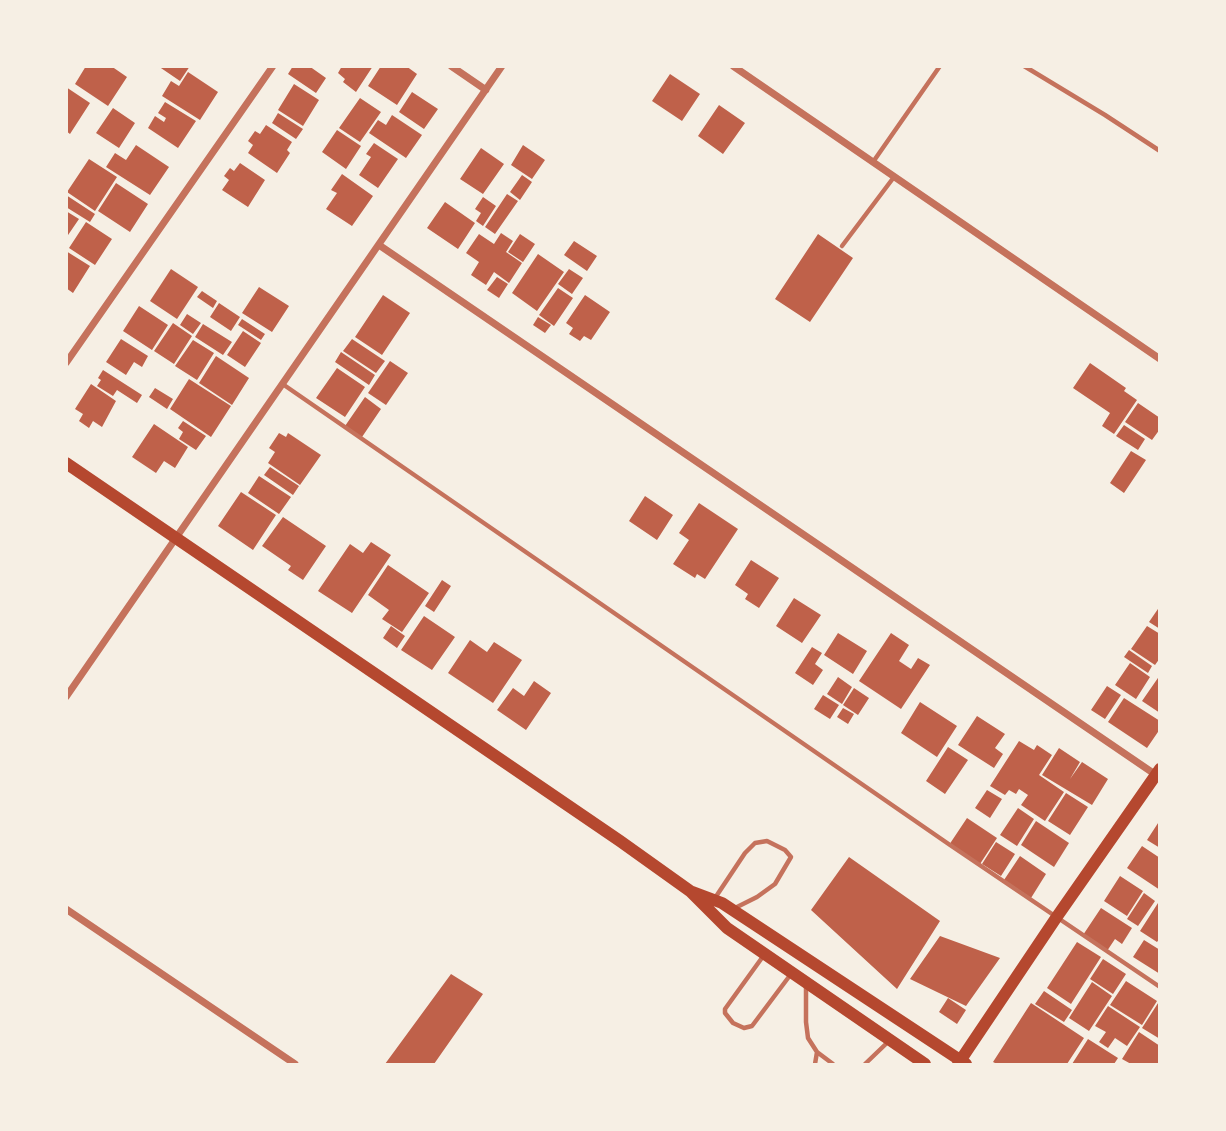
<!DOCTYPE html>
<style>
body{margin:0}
#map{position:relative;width:1226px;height:1131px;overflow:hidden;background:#f6efe4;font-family:"Archivo Narrow",sans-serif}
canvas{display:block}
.frame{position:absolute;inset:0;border:68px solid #f6efe4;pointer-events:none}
</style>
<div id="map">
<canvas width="1226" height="1131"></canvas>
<div class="frame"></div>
</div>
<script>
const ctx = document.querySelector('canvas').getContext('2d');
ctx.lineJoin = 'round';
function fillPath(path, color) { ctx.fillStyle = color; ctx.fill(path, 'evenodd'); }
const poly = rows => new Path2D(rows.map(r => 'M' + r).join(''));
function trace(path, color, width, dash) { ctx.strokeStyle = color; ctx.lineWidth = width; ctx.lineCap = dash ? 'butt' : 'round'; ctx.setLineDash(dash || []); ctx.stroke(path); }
fillPath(poly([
 [86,66,111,66,127,77,108,106,75,84],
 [158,66,190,66,180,81],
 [293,66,309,66,326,78,316,93,288,74],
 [342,66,373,66,356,92,343,82,345,79,338,73],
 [381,66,406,66,417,74,397,105,368,86],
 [188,72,218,92,200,120,162,96,171,81,179,86],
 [670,74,700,94,682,121,652,101],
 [294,84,319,100,303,126,278,110],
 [66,87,90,103,70,134,66,131],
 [412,92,438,109,424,129,399,112],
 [360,98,381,112,360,142,339,128],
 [165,102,196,121,178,148,148,128,155,116,164,122,166,118,158,113],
 [719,105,745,123,723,154,698,136],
 [113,108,135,123,119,148,96,133],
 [278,113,303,129,296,139,272,123],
 [392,115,422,135,406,158,369,133,378,120,386,125],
 [266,125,292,142,287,150,290,153,277,173,248,153,253,145,248,141,255,131,260,134],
 [337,130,361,146,346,169,322,152],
 [374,143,398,159,378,188,359,175,371,157,366,154],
 [136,145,169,167,150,195,106,167,115,153,126,160],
 [523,145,545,160,532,179,511,165],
 [481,148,504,164,483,194,460,179],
 [89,159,117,177,95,211,67,192],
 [240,163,265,180,248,207,222,190,229,180,224,176,230,168,234,171],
 [342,174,373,196,352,226,326,209,337,193,331,190],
 [522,175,532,182,520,200,510,192],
 [116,183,148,204,130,232,98,211],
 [507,194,518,201,495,234,485,227],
 [66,195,95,214,90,222,66,207],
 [483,197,496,206,483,226,476,221,481,213,475,209],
 [445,202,475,223,458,249,427,228],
 [66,211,79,219,66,238],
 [86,222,112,239,95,265,69,248],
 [501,233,513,241,506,252,522,263,509,283,494,272,486,285,471,275,479,262,466,253,479,234,494,244],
 [520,234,535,244,523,262,508,252],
 [818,234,853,258,810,322,775,299],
 [574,241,597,256,587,271,564,255],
 [66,251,90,266,73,293,66,288],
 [538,254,564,272,537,311,512,293],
 [171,269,198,287,177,319,150,301],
 [569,269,583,278,572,294,558,284],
 [497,277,508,284,499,298,487,290],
 [259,287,289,306,272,332,242,313],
 [558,288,573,298,554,326,539,315],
 [202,291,217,301,213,308,197,297],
 [383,295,410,313,382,355,355,337],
 [585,295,610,312,591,340,584,336,580,341,569,334,573,328,566,323],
 [219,303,240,317,231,331,210,317],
 [139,306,168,325,152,350,123,331],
 [187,314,201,323,193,334,180,325],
 [538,317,551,325,545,333,533,325],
 [242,319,265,334,261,340,238,325],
 [173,323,192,336,174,364,154,351],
 [203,324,232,342,223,355,195,337],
 [243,331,261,343,245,367,227,355],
 [121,339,148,356,142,367,134,362,126,375,106,362],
 [352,339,385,361,376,373,343,351],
 [193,340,214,353,197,380,175,366],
 [341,352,375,375,369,385,335,362],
 [216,356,249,378,232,405,199,383],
 [390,361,408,373,386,405,368,393],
 [1090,363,1126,388,1124,391,1137,400,1114,434,1102,426,1110,413,1073,388],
 [337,368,365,387,345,417,316,398],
 [103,370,142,395,137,403,117,390,113,396,97,386,101,380,98,378],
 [189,379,231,406,211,437,170,409],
 [91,384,116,401,102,427,93,421,89,428,79,421,83,414,75,409],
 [155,388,173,399,167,409,149,397],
 [365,397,381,409,362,437,345,426],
 [1138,403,1160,418,1160,429,1152,440,1125,422],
 [183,421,206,436,196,450,179,439,183,432,178,428],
 [154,424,188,447,175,468,164,461,156,473,132,457],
 [1124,425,1145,439,1138,450,1116,436],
 [279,433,286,437,288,433,321,455,300,485,268,463,275,452,269,448],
 [1131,451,1146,460,1124,493,1110,483],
 [270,467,299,486,293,495,264,475],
 [259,476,291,497,279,514,248,493],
 [241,492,276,515,253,550,218,526],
 [645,496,673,515,657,540,629,521],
 [699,503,738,529,705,579,697,574,695,578,673,564,689,540,679,533],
 [283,517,326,546,303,580,288,570,291,566,262,546],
 [371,542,391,555,352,613,318,591,350,544,363,553],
 [751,560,779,578,759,608,745,599,748,594,735,585],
 [388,565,429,593,402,632,382,619,389,610,368,595],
 [442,580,451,586,434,612,425,606],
 [794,598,821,615,802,643,776,626],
 [1160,606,1160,629,1149,622],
 [424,616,455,637,432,670,401,650],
 [391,626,405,636,397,648,383,638],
 [1147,626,1160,634,1160,658,1155,665,1131,649],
 [838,633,867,651,853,674,824,655],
 [891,633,909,645,899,661,911,669,918,658,930,665,901,709,859,681],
 [470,640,487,652,494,642,522,660,493,703,448,673],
 [812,647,822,653,815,664,823,670,813,685,795,673],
 [1129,650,1152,666,1148,673,1124,657],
 [1130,663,1150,677,1136,699,1115,685],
 [1160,675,1160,713,1142,701],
 [838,677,852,687,842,704,827,694],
 [534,681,551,693,526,730,497,710,513,688,524,696],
 [1107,686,1121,695,1105,719,1091,710],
 [854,688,869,698,858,715,843,705],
 [823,695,839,705,830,719,814,709],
 [1124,698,1160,721,1160,729,1147,748,1108,722],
 [920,702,957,726,937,757,901,733],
 [843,708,854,714,848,724,837,717],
 [977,716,1005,734,995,748,1003,754,994,768,958,745],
 [1019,741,1034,750,1037,745,1052,755,1039,775,1064,792,1045,821,1021,805,1028,795,1019,789,1016,794,1009,790,1005,795,990,786],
 [948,747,968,760,945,794,926,781],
 [1059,748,1080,762,1070,779,1082,762,1108,779,1092,805,1042,775],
 [987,790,1002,799,990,818,975,808],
 [1066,793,1088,807,1070,835,1048,821],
 [1018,808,1034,819,1017,846,1000,835],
 [967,818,997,838,980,864,949,845],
 [1160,820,1160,848,1147,840],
 [1036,821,1069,843,1054,867,1021,845],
 [996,842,1015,854,1001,876,982,864],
 [1142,846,1160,858,1160,890,1127,868],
 [1020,856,1046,874,1031,898,1004,880],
 [849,857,940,921,897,989,811,910],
 [1120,876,1143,891,1127,916,1104,901],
 [1144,893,1155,901,1138,926,1127,919],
 [1158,903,1160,938,1157,942,1140,931],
 [1101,908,1132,928,1122,944,1115,939,1107,951,1083,935],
 [940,936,1000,958,966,1006,910,979],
 [1144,940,1160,950,1160,974,1133,957],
 [1077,942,1101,957,1071,1004,1047,988],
 [1103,959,1126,974,1113,994,1090,979],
 [451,974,483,994,434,1064,385,1064],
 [1126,981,1157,1001,1142,1025,1110,1005],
 [1092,982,1112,996,1089,1031,1069,1018],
 [1044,991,1072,1010,1064,1022,1035,1004],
 [948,998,966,1010,957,1024,939,1012],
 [1160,1000,1160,1039,1142,1028],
 [1031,1003,1084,1038,1067,1064,997,1064,993,1062],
 [1108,1006,1140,1027,1127,1046,1115,1038,1108,1048,1099,1042,1106,1032,1095,1026],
 [1139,1032,1160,1046,1160,1064,1131,1064,1122,1059],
 [1088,1039,1118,1058,1114,1064,1072,1064]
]), '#bf614a');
trace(poly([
 [1024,66,1105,115,1160,151],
 [873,162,940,66],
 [842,246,894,177],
 [284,385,950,845,1160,987],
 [715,898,745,853,755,843,767,841,785,850,791,857,775,884,757,897,733,909],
 [764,955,725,1009,725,1013,733,1023,744,1028,752,1026,791,974],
 [806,985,806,1022,808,1038,817,1052,833,1064],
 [815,1064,817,1052],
 [865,1064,889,1041]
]), '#c5725c', 4.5);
trace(poly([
 [451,66,486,90],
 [733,66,1160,359],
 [379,245,1159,777],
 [66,363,273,66],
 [66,697,502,66],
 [66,909,295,1064]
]), '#c5725c', 7);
trace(poly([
 [66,463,620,841,690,891,727,928,925,1064],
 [690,891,722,903,966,1064],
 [958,1064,1056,918,1160,769]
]), '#b5482f', 12);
</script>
